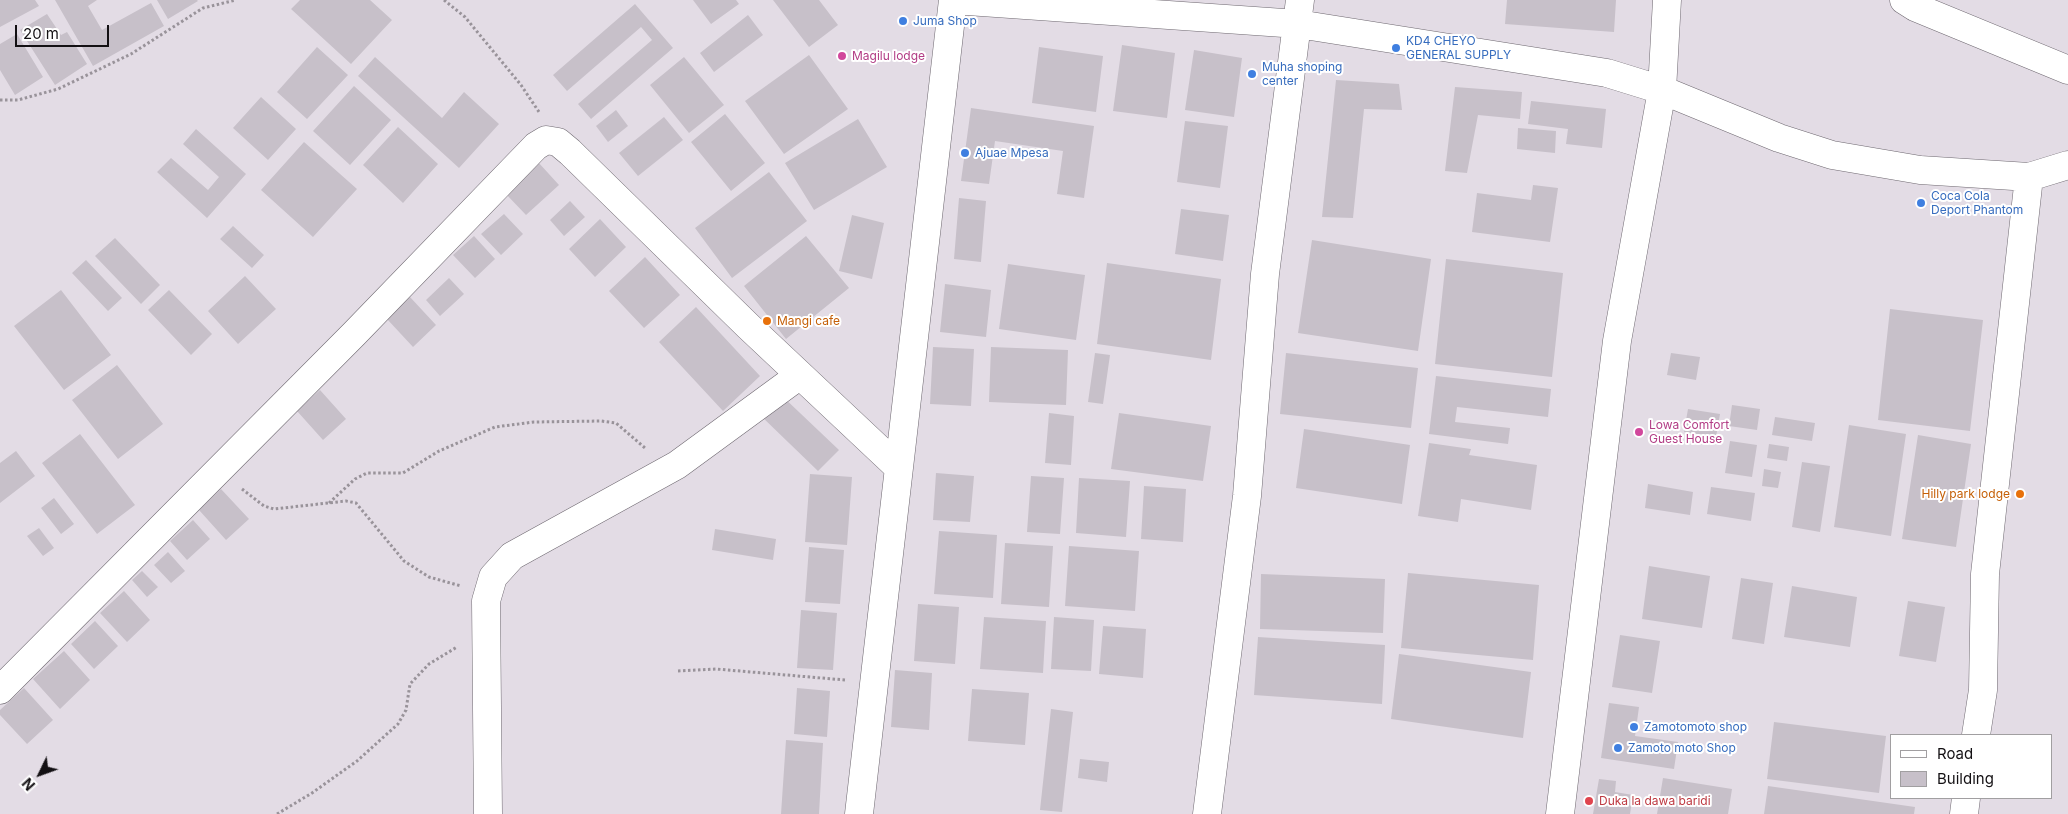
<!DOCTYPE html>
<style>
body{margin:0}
#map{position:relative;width:2068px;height:814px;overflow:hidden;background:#e3dce5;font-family:Inter,sans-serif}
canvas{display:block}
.legend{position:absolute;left:1890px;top:734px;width:162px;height:65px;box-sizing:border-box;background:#fff;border:1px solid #a19fa1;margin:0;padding:6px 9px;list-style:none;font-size:15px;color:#131013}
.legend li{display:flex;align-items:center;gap:10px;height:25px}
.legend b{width:25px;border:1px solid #a19fa1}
.north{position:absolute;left:15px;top:749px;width:50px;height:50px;-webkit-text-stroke:4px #fff;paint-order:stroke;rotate:228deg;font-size:14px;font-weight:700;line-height:20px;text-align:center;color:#131013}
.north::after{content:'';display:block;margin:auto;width:18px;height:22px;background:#131013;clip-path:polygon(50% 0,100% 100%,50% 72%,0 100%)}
.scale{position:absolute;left:15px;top:25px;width:94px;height:22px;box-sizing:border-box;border:2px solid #131013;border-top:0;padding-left:6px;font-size:15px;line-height:18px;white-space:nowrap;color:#131013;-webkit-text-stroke:4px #fff;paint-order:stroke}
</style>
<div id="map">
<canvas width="2068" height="814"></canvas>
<ul class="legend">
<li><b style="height:6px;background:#fff"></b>Road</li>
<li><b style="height:14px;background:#c7c0c9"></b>Building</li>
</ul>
<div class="north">N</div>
<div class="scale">20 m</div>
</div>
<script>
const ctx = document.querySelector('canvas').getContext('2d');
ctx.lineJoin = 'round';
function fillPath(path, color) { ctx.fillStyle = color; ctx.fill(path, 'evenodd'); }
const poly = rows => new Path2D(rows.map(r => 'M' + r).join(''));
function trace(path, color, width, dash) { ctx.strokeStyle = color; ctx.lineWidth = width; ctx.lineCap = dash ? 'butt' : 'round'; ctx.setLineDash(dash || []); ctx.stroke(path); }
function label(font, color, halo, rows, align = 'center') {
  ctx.font = font + ' Inter,sans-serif'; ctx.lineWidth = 4; ctx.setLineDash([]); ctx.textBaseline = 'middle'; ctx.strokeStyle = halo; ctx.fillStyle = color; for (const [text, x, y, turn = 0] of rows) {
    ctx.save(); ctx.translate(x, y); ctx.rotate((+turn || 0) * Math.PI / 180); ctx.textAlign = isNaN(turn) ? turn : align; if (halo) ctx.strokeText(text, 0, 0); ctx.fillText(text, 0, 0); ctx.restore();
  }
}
fillPath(poly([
 [0,0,35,0,39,6,0,27],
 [55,0,97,0,88,6,102,30,151,3,164,26,93,66],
 [157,0,197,0,198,1,168,19],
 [300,0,370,0,392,20,351,64,291,9],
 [693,0,736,0,739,4,711,24],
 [773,0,819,0,838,25,809,47],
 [1507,0,1616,0,1614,32,1505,24],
 [635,4,673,48,591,119,578,104,652,40,641,27,567,91,553,75],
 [47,14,61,35,67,32,87,64,55,85,20,30],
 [748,15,763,35,714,72,700,53],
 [17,34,43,77,15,95,0,70,0,44],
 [1122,45,1175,53,1167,118,1113,111],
 [317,47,348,75,307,119,277,92],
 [1039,47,1103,56,1096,112,1032,103],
 [1194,50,1242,58,1234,117,1185,110],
 [809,55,848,109,784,154,745,101],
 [375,57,442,118,464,92,499,124,459,168,358,76],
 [684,57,724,105,689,133,650,85],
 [1336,80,1399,84,1402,110,1364,109,1353,218,1322,217],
 [354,86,391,120,350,165,313,131],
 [1455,87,1522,92,1520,119,1478,115,1467,173,1445,171],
 [261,97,296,129,268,160,233,128],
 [1531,101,1606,109,1602,148,1566,144,1568,129,1528,124],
 [971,108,1094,126,1084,198,1057,194,1063,151,995,141,989,184,961,181],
 [616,110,628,126,608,142,596,126],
 [725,114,765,163,731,191,691,142],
 [664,117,683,140,638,176,619,153],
 [858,119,887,167,814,210,785,163],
 [1185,121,1228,126,1220,188,1177,182],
 [398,127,438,164,403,203,363,165],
 [1518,128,1556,131,1555,153,1517,149],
 [196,129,246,174,207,218,157,172,171,158,208,190,219,177,183,144],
 [304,142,357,189,313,237,261,190],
 [538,162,559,185,526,215,505,193],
 [769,172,807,221,732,278,695,228],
 [1533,185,1558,188,1550,242,1472,232,1477,193,1531,200],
 [959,198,986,201,981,262,954,259],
 [570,201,585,217,564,236,550,220],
 [1181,209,1229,215,1223,261,1175,254],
 [504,214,523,234,501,255,481,234],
 [852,215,884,223,872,279,839,271],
 [600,219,626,247,595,277,569,249],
 [233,226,264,255,252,268,220,239],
 [474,236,495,259,475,278,453,255],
 [806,236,849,288,786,339,744,286],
 [115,238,160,285,141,304,95,256],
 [1312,240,1431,259,1418,351,1298,333],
 [645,257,680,295,644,328,609,291],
 [1446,259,1563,273,1552,377,1435,364],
 [86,260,122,298,108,311,72,273],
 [1107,263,1221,279,1211,360,1097,344],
 [1008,264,1085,275,1076,340,999,329],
 [245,276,276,309,238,344,208,311],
 [449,278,464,294,440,316,426,300],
 [945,284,991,290,986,337,940,332],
 [61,290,111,355,64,390,14,326],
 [169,290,212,334,191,355,148,310],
 [410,297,436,325,413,347,387,319],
 [696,307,760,376,723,411,659,342],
 [1890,309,1983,320,1970,431,1878,420],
 [933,347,974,349,971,406,930,404],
 [991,347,1068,350,1066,405,989,402],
 [1095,353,1110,355,1103,404,1088,402],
 [1286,353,1418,368,1411,428,1280,414],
 [1671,353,1700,357,1696,380,1667,375],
 [117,365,163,424,118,459,72,400],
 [1436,376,1551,389,1548,417,1457,407,1455,422,1510,428,1508,444,1429,434],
 [320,390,346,419,323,440,297,411],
 [780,394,839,450,818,471,760,415],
 [1732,405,1760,409,1757,430,1729,426],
 [1688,409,1720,414,1716,437,1684,432],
 [1049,413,1074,416,1071,465,1045,463],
 [1119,413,1211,426,1203,481,1111,469],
 [1775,417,1815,423,1812,441,1772,435],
 [1849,425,1906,434,1891,536,1834,527],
 [1304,429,1410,445,1402,504,1296,488],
 [80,434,135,505,97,534,42,463],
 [1918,435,1971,444,1956,547,1902,539],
 [1730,441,1757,445,1752,477,1725,473],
 [1429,443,1471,449,1469,455,1537,465,1531,510,1461,499,1458,522,1418,516],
 [1769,444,1789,447,1787,461,1767,458],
 [16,451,35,476,0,503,0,463],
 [1802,462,1830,466,1820,532,1792,527],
 [1764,469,1781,472,1778,488,1762,486],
 [936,473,974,476,970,522,933,520],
 [810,474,852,477,847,545,805,542],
 [1031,476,1064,478,1060,534,1027,532],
 [1079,478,1130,481,1126,537,1076,533],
 [1648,484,1693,492,1690,515,1645,508],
 [1144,486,1186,489,1183,542,1141,539],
 [1711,487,1755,493,1751,521,1707,514],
 [221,489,249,519,226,540,199,510],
 [54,498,74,524,61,534,41,508],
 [193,520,210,539,187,560,170,541],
 [39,528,54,548,43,556,27,536],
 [715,529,776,539,773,560,712,550],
 [939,531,997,535,993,598,934,594],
 [1005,543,1053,546,1049,607,1001,604],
 [1069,546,1139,551,1135,611,1065,606],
 [809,547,844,550,840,604,805,602],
 [168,552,185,571,171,583,154,565],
 [1649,566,1710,576,1702,628,1642,619],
 [142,571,158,587,147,597,132,580],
 [1408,573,1539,585,1533,660,1401,648],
 [1261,574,1385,579,1383,633,1260,629],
 [1741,578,1773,583,1764,644,1732,639],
 [1792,586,1857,597,1850,647,1784,637],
 [124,591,150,620,127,642,100,613],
 [1908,601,1945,607,1936,662,1899,656],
 [918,604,959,607,955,664,914,661],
 [801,610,837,613,833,670,797,668],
 [984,617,1046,621,1043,673,980,669],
 [1054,617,1094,620,1091,671,1051,669],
 [95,621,118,646,94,669,71,644],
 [1103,626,1146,629,1143,678,1099,674],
 [1620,635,1660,641,1652,693,1612,687],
 [1258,637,1385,645,1382,704,1254,695],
 [64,651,90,680,60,709,33,679],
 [1399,654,1531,672,1523,738,1391,719],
 [895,670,932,673,929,730,891,727],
 [24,688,53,720,27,744,0,715,0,710],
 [797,688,830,691,827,737,794,734],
 [972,689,1029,693,1025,745,968,741],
 [1609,703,1639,707,1635,736,1678,742,1674,769,1601,758],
 [1051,709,1073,712,1062,812,1040,810],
 [1774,722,1886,736,1879,793,1767,779],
 [786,740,823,743,819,814,781,814],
 [1080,759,1109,762,1107,782,1078,778],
 [1663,778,1732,789,1728,814,1657,814],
 [1599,779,1616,781,1615,792,1633,795,1630,814,1593,814],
 [1768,786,1915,807,1914,814,1764,814]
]), '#c7c0c9');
const minor = poly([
 [953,0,1298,24,1607,73,1662,90,1779,138,1832,155,1920,170,2029,177,2068,165],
 [1904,0,1915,7,2068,70],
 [0,690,354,334,536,146,546,140,558,142,570,152,748,326,898,467],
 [1976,735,1983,690,1985,574,2029,177],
 [488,814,486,601,493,577,512,556,677,465,800,375],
 [859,814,953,0],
 [1207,814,1247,496,1265,274,1300,0],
 [1560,814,1617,341,1662,90,1667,0],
 [1964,814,1966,798]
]);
trace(minor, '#6e6870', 29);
trace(poly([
 [444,0,465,17,521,85,539,112],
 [0,100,18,100,58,89,131,54,203,8,236,0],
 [242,489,264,506,274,509,346,501,356,503,404,561,429,577,461,586],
 [329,503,355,479,367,473,403,473,439,451,495,427,534,422,601,421,616,423,645,448],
 [678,671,716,669,845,680],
 [277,814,312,793,357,761,398,724,406,710,410,684,429,664,457,647]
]), '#99939a', 3, [2.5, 2.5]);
trace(minor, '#fff', 28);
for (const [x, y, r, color] of [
 [903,21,5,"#3f7fe0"],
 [1396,48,5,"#3f7fe0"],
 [842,56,5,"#d1479c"],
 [1252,74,5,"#3f7fe0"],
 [965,153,5,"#3f7fe0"],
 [1921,203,5,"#3f7fe0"],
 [767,321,5,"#e8710a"],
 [1639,432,5,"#d1479c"],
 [2020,494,5,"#e8710a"],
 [1634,727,5,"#3f7fe0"],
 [1618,748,5,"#3f7fe0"],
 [1589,801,5,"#e0444e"]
]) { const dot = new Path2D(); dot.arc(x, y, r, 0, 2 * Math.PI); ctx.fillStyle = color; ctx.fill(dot); trace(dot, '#fff', 2); }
label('12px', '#366cbe', '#fff', [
 ["Juma Shop",913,21],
 ["KD4 CHEYO",1406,41],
 ["GENERAL SUPPLY",1406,55],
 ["Muha shoping",1262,67],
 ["center",1262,81],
 ["Ajuae Mpesa",975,153],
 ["Coca Cola",1931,196],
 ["Deport Phantom",1931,210],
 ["Zamotomoto shop",1644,727],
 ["Zamoto moto Shop",1628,748]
], 'left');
label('12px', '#b23c85', '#fff', [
 ["Magilu lodge",852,56],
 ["Lowa Comfort",1649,425],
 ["Guest House",1649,439]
], 'left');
label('12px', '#c56008', '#fff', [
 ["Mangi cafe",777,321],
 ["Hilly park lodge",2010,494,"right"]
], 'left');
label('12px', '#be3a42', '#fff', [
 ["Duka la dawa baridi",1599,801]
], 'left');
</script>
